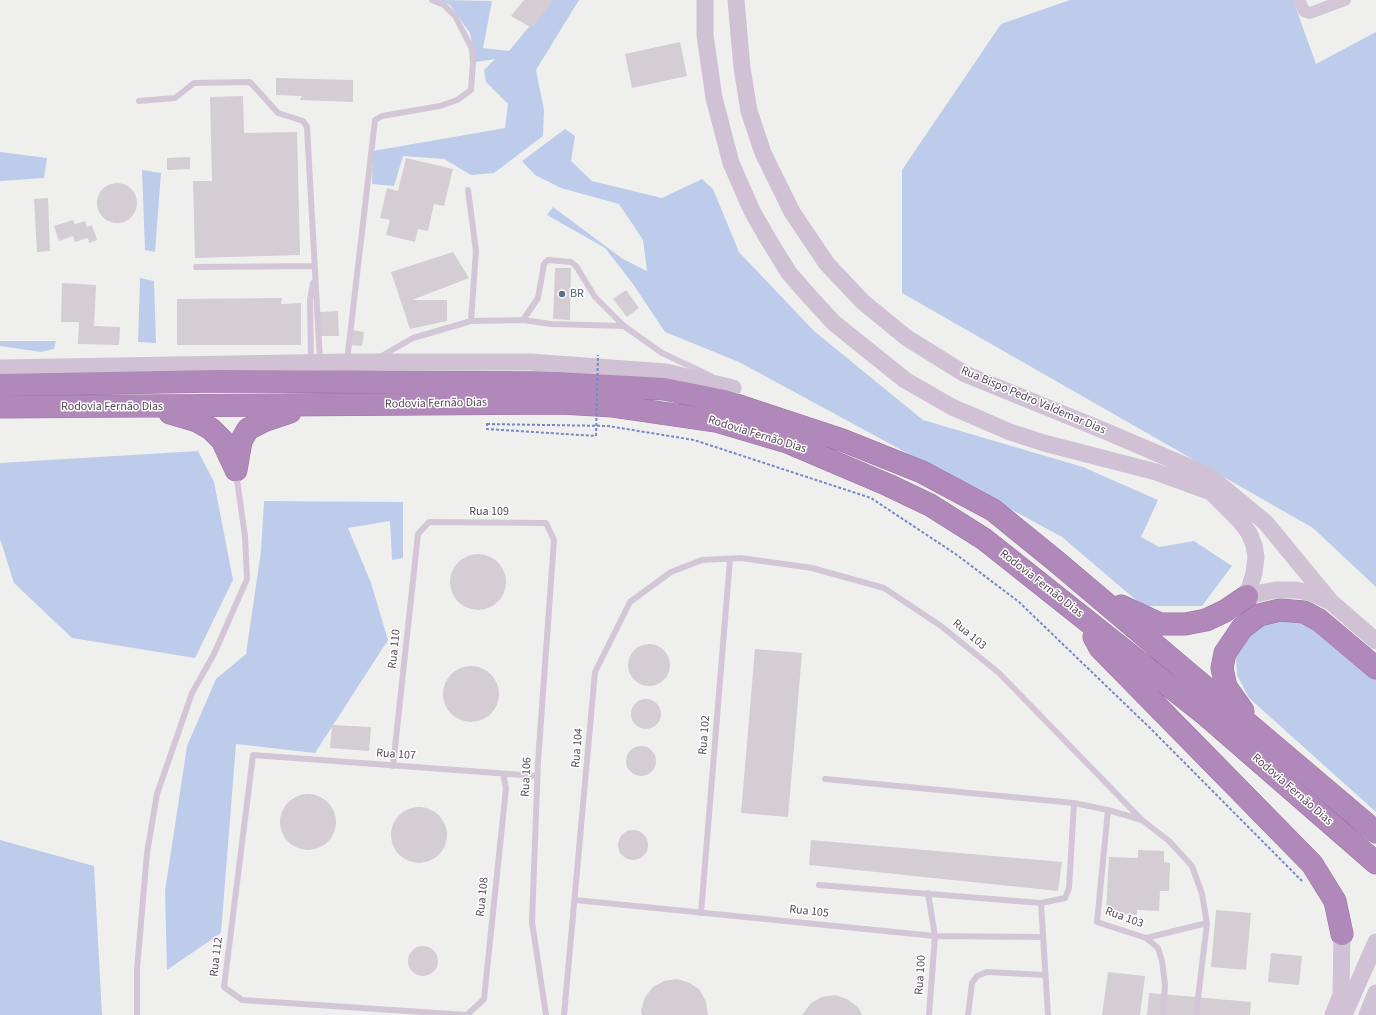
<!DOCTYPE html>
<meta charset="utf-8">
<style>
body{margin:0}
canvas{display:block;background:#eff0ed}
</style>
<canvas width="1376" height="1015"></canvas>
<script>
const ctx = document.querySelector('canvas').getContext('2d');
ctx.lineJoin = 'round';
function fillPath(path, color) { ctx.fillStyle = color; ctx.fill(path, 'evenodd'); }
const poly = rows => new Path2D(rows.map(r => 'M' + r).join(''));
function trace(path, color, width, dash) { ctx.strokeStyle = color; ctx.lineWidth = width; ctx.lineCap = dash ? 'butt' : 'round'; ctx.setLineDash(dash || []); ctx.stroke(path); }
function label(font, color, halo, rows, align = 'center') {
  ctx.font = font + ' "Source Sans 3",sans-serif'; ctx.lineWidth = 3; ctx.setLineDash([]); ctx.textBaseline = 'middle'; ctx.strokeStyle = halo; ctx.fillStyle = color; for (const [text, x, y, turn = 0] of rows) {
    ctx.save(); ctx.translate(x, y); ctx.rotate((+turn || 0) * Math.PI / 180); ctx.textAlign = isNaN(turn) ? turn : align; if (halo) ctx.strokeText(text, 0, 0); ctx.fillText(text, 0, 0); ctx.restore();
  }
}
fillPath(poly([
 [440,0,492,1,483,48,509,51,551,0,579,0,536,70,544,110,543,136,494,173,471,175,444,159,403,156,394,186,372,184,373,151,505,128,508,104,486,82,484,70,495,59,475,62,470,33,450,5],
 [1070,0,1293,0,1316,64,1376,32,1376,587,1313,528,902,293,902,170,1001,24],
 [565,129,575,136,571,161,592,181,662,198,702,179,713,189,739,252,814,331,923,420,1083,467,1158,500,1141,537,1159,547,1194,541,1232,566,1202,606,1143,606,1062,537,739,362,665,332,633,284,605,248,547,215,553,207,623,259,647,271,643,240,619,204,561,188,535,175,522,161],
 [0,152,47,158,44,178,0,181],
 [142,170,161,173,155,252,145,250],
 [140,278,154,281,156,343,138,342],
 [0,341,56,341,54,349,41,352,0,346],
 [198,451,214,482,233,580,195,658,72,638,14,583,0,539,0,463],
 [264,501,403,502,403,558,392,560,390,521,348,528,371,583,388,640,315,753,236,744,221,933,167,970,165,891,187,746,216,679,246,654,261,551],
 [1275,616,1310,620,1376,675,1376,812,1249,698,1237,675,1236,658,1243,640],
 [0,840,94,866,102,1015,0,1015]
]), '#becceb');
fillPath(poly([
 [524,0,554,0,532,28,511,16],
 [680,42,687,76,632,88,625,54],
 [276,78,353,80,353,102,300,100,302,96,276,95],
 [243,96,244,133,297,132,300,255,195,258,193,181,212,181,210,97],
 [190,157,190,169,167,170,167,158],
 [406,158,453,169,444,206,434,204,428,231,418,229,415,242,386,235,390,220,380,218,387,188,398,191],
 '97 203a20 20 0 1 1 40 0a20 20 0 1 1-40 0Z',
 [48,198,50,251,37,252,34,199],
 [73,220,75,224,85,221,87,227,92,225,97,240,89,243,88,238,75,242,73,236,59,241,54,226],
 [453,252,469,278,412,300,447,300,447,321,410,329,391,272],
 [555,268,571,268,570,320,553,319],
 [62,283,96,285,94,326,120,327,119,345,78,344,79,322,61,322],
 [626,290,639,308,627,317,613,299],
 [282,298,281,304,301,303,301,345,177,345,177,299],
 [338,311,339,336,320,336,320,312],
 [351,330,364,332,362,346,349,345],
 '450 582a28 28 0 1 1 56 0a28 28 0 1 1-56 0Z',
 '628 665a21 21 0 1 1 42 0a21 21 0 1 1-42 0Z',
 [755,649,802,653,788,817,741,813],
 '443 694a28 28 0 1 1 56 0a28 28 0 1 1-56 0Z',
 '631 714a15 15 0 1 1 30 0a15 15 0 1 1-30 0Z',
 [332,725,371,727,369,751,330,748],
 '626 761a15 15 0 1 1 30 0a15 15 0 1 1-30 0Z',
 '280 822a28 28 0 1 1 56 0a28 28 0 1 1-56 0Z',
 '391 835a28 28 0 1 1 56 0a28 28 0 1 1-56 0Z',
 '618 845a15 15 0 1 1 30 0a15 15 0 1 1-30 0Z',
 [811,840,1062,862,1058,891,809,865],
 [1138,850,1164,851,1164,862,1170,863,1169,891,1160,891,1159,911,1137,910,1137,915,1106,913,1109,857,1138,858],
 [1216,910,1251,913,1246,970,1211,967],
 '408 961a15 15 0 1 1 30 0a15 15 0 1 1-30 0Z',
 [1271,953,1302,956,1299,985,1268,982],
 [1108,972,1145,976,1140,1015,1102,1015],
 [677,979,690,983,700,990,706,1002,708,1015,642,1015,641,1010,645,997,653,987,664,981],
 [1149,993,1251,1002,1250,1015,1147,1015],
 [835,995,847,999,858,1007,862,1015,802,1015,811,1003,822,997]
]), '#d4cdd4');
const highway = poly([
 [0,385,218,381,556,383,664,389,724,401,842,440,922,472,993,510,1057,562,1376,832],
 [0,407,561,403,613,406,716,421,787,442,888,485,930,505,984,539,1207,716,1376,863],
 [170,413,197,421,211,429,222,440,236,470],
 [236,470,241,441,248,429,266,420,290,412],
 [1121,606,1160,624,1185,624,1206,620,1225,611,1247,596],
 [1094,637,1100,648,1312,864,1335,901,1342,934],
 [1243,711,1226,687,1222,668,1225,653,1242,628,1259,615,1280,610,1304,612,1319,620,1376,668]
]);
trace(highway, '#9c73a5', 23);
trace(poly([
 [487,423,487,429,596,436],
 [487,424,608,426,694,440,871,498,957,555,1019,602,1150,728,1302,881]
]), '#7887c7', 2, [3, 2]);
trace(poly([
 [139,101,175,98,194,83,250,82,278,113,303,121,307,127,320,361],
 [468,190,476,251,471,321],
 [196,267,314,266],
 [523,320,538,298,544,264,548,260,571,262,576,266,595,297,624,326,662,353,711,376],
 [380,357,413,338,471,321,523,320,551,324,624,326],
 [311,361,310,299,313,283],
 [347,361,375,120,382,116,440,106,457,100,471,90,473,62,472,49,455,16,444,5,432,0],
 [393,766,418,534,429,522,546,523,554,540,538,762,532,922,546,1015],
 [503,774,506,788,484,999,467,1015,242,1000,224,987,253,755,537,776],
 [825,779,1074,803,1108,810,1142,820,1169,841,1192,866,1202,894,1207,923,1196,1015],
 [1108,810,1097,922,1146,938,1158,948,1162,961,1165,985,1163,1015],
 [819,885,1041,903,1065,898,1069,888,1074,803],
 [928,893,935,936,929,1015],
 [575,900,935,936,1042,937],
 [1041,903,1048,1015],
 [701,913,730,559],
 [1146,938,1207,923],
 [137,1015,137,969,147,853,157,794,192,693,214,654,247,579,245,536,236,473],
 [564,1015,595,672,630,602,671,572,702,560,741,558,812,568,884,588,941,626,999,673,1142,820],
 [968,1015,972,983,977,976,987,972,1045,975]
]), '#d3c7d7', 6);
trace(poly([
 [1299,0,1304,11,1310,13,1345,0]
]), '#d3c7d7', 12);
trace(poly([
 [705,0,705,35,714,98,731,163,752,211,768,239,789,273,809,296,834,323,905,380,952,407,1010,432,1044,443,1156,472,1211,492,1240,521,1249,533,1254,545,1256,557,1254,573,1247,596],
 [736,0,742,68,749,111,763,153,792,212,827,264,863,302,907,338,965,374,1105,431,1196,470,1214,480,1265,522,1331,602],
 [0,368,347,362,530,362,666,372,733,388],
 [1247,596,1275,590,1296,590,1312,593,1331,602,1376,641],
 [1333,1015,1341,995,1342,934],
 [1344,1015,1376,942],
 [1367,1015,1376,993]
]), '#d1c1d5', 17);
trace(highway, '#b088b9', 22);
trace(poly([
 [596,436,598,355]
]), '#7887c7', 2, [3, 2]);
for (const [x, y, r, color] of [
 [562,294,4,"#5c6f8a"]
]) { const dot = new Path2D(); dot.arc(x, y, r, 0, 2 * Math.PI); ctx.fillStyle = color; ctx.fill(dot); trace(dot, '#fff', 1.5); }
label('12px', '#4e5e75', '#fff', [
 ["BR",570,294]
], 'left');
label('12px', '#554759', '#fff', [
 ["Rua Bispo Pedro Valdemar Dias",1033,401,23],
 ["Rodovia Fernão Dias",436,404,-1],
 ["Rodovia Fernão Dias",112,407],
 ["Rodovia Fernão Dias",757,435,17],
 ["Rua 109",489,512],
 ["Rodovia Fernão Dias",1041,584,38],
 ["Rua 103",969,635,40],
 ["Rua 110",395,649,-84],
 ["Rua 102",705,735,-85],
 ["Rua 104",578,748,-85],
 ["Rua 107",396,755,4],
 ["Rua 106",527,777,-87],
 ["Rodovia Fernão Dias",1292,790,41],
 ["Rua 108",483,897,-84],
 ["Rua 105",809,912,6],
 ["Rua 103",1124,918,20],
 ["Rua 112",217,957,-83],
 ["Rua 100",921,975,-86]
]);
</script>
